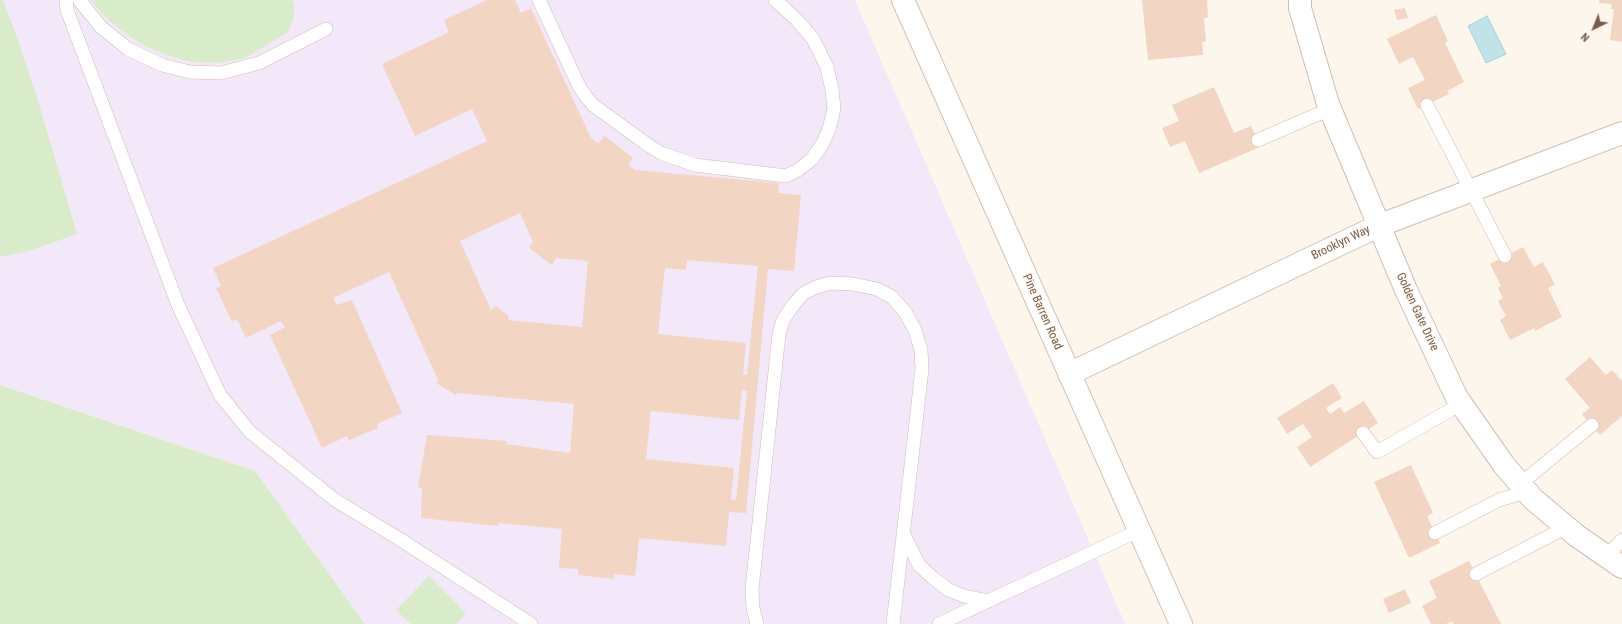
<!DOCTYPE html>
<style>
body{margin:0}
#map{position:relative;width:1622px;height:624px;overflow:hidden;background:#fdf6ec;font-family:"Roboto Condensed",sans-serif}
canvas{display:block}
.north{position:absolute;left:1574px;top:8px;width:40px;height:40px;-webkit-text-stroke:3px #fffaf3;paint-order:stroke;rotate:223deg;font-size:11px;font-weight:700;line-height:16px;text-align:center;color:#7a5c4d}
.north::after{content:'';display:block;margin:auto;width:14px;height:18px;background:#7a5c4d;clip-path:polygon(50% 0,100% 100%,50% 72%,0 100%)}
</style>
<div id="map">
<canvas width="1622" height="624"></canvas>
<div class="north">N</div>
</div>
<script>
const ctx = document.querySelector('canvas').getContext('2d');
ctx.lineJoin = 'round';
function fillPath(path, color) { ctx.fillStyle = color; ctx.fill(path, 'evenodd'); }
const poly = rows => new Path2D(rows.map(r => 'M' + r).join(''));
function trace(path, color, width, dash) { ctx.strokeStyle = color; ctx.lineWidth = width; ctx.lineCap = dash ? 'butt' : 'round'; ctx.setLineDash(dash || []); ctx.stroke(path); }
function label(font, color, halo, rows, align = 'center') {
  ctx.font = font + ' "Roboto Condensed",sans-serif'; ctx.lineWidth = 3; ctx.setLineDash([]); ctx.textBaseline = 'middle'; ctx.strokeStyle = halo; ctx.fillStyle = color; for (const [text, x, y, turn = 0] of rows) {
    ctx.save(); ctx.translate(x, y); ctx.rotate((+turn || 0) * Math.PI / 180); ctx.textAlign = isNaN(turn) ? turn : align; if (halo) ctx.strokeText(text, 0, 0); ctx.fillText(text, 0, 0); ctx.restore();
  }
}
fillPath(poly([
 [0,0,855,0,1125,624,365,624,255,471,0,385]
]), '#f3e8fa');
fillPath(poly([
 [0,0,3,0,17,37,39,104,77,234,29,251,0,257],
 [91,0,292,0,294,6,294,17,288,32,245,58,220,63,191,62,169,56,149,48,123,32,103,15],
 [0,385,255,471,365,624,0,624],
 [429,576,466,613,456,624,411,624,396,610]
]), '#d8ecc9');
const water = poly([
 [1487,16,1506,54,1486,63,1468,26,1487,16]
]);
fillPath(water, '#bfe3e8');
trace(water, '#a5d3da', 1);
fillPath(poly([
 [487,0,515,0,521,13,531,8,591,138,598,143,605,136,633,158,628,165,635,170,779,183,778,193,801,195,794,271,768,269,746,513,729,512,726,546,639,538,635,576,614,574,614,579,578,575,578,569,559,568,562,529,499,523,498,526,421,518,422,489,418,487,427,435,507,441,506,444,570,453,574,404,457,393,456,395,436,383,438,380,389,272,333,298,337,305,352,300,402,413,377,424,378,428,349,440,347,436,322,448,270,335,285,327,281,321,246,338,237,319,232,322,216,288,221,286,213,268,487,141,472,109,415,136,382,64,449,32,444,20],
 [520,213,533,242,529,248,552,265,556,258,588,261,582,327,508,320,509,316,496,306,491,310,460,241],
 [687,260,758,266,747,375,743,375,746,343,658,334,665,268,686,270],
 [742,390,747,391,736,500,731,499,734,468,646,459,651,411,739,420],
 [1142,0,1207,0,1208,17,1204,18,1206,41,1202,42,1203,55,1148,60],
 [1599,0,1622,0,1622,42,1610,40,1614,9,1611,9,1612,4,1599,3],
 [1405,8,1408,18,1397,20,1394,10],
 [1436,15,1448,41,1445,43,1464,82,1447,91,1449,94,1418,109,1408,88,1425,80,1413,57,1399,64,1387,39],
 [1214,87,1234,133,1251,126,1260,147,1199,173,1185,141,1170,147,1162,128,1179,121,1172,105],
 [1523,247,1534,267,1543,262,1555,285,1548,288,1562,317,1535,331,1534,328,1510,340,1500,320,1506,316,1498,301,1503,298,1498,288,1501,286,1490,264],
 [1590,357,1606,375,1612,370,1622,381,1622,416,1600,435,1582,414,1590,408,1565,379],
 [1333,383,1342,398,1326,408,1330,414,1340,407,1344,413,1364,401,1378,423,1310,467,1297,447,1312,437,1303,424,1287,434,1277,418],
 [1411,465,1433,513,1427,516,1440,543,1409,558,1374,482],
 [1469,561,1501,624,1454,624,1452,621,1446,624,1431,624,1422,606,1437,598,1429,581],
 [1405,589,1411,603,1389,613,1383,599]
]), '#f3d5c3');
const lane = poly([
 [66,0,67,10,178,305,220,395,250,432,335,500,401,540,531,624],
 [79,0,101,27,128,49,162,65,190,72,221,73,259,63,326,29],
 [539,0,578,84,584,94,593,105,648,145,661,153,695,165,786,176,798,170,812,159,823,143,829,129,834,109,832,90,827,67,813,39,797,20,775,0],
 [1427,105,1505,256],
 [1258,140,1330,109],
 [1363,433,1377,452,1461,404],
 [1520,484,1592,425],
 [1435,533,1499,500,1526,492],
 [904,535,919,565,933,578,949,590,964,596,989,601],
 [1606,556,1622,540],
 [1476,574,1567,527],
 [757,624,753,608,752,589,779,334,783,320,794,304,804,293,816,287,830,283,853,284,877,289,892,297,905,312,915,330,921,350,922,369,893,624],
 [939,624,1140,530]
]);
const street = poly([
 [1300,0,1300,8,1328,104,1406,290,1457,398,1504,465,1533,499,1577,536,1622,567],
 [1069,374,1378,226,1622,133]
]);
const secondary = poly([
 [903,0,1181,624]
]);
trace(lane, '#d1beb0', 14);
trace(street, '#d1beb0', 24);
trace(secondary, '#d6c0b0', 24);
trace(lane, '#fff', 13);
trace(street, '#fff', 22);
trace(secondary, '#fff', 22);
label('12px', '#7a5c4d', '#fffaf3', [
 ["Brooklyn Way",1341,243,-26],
 ["Pine Barren Road",1042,312,66],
 ["Golden Gate Drive",1417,312,65]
]);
</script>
